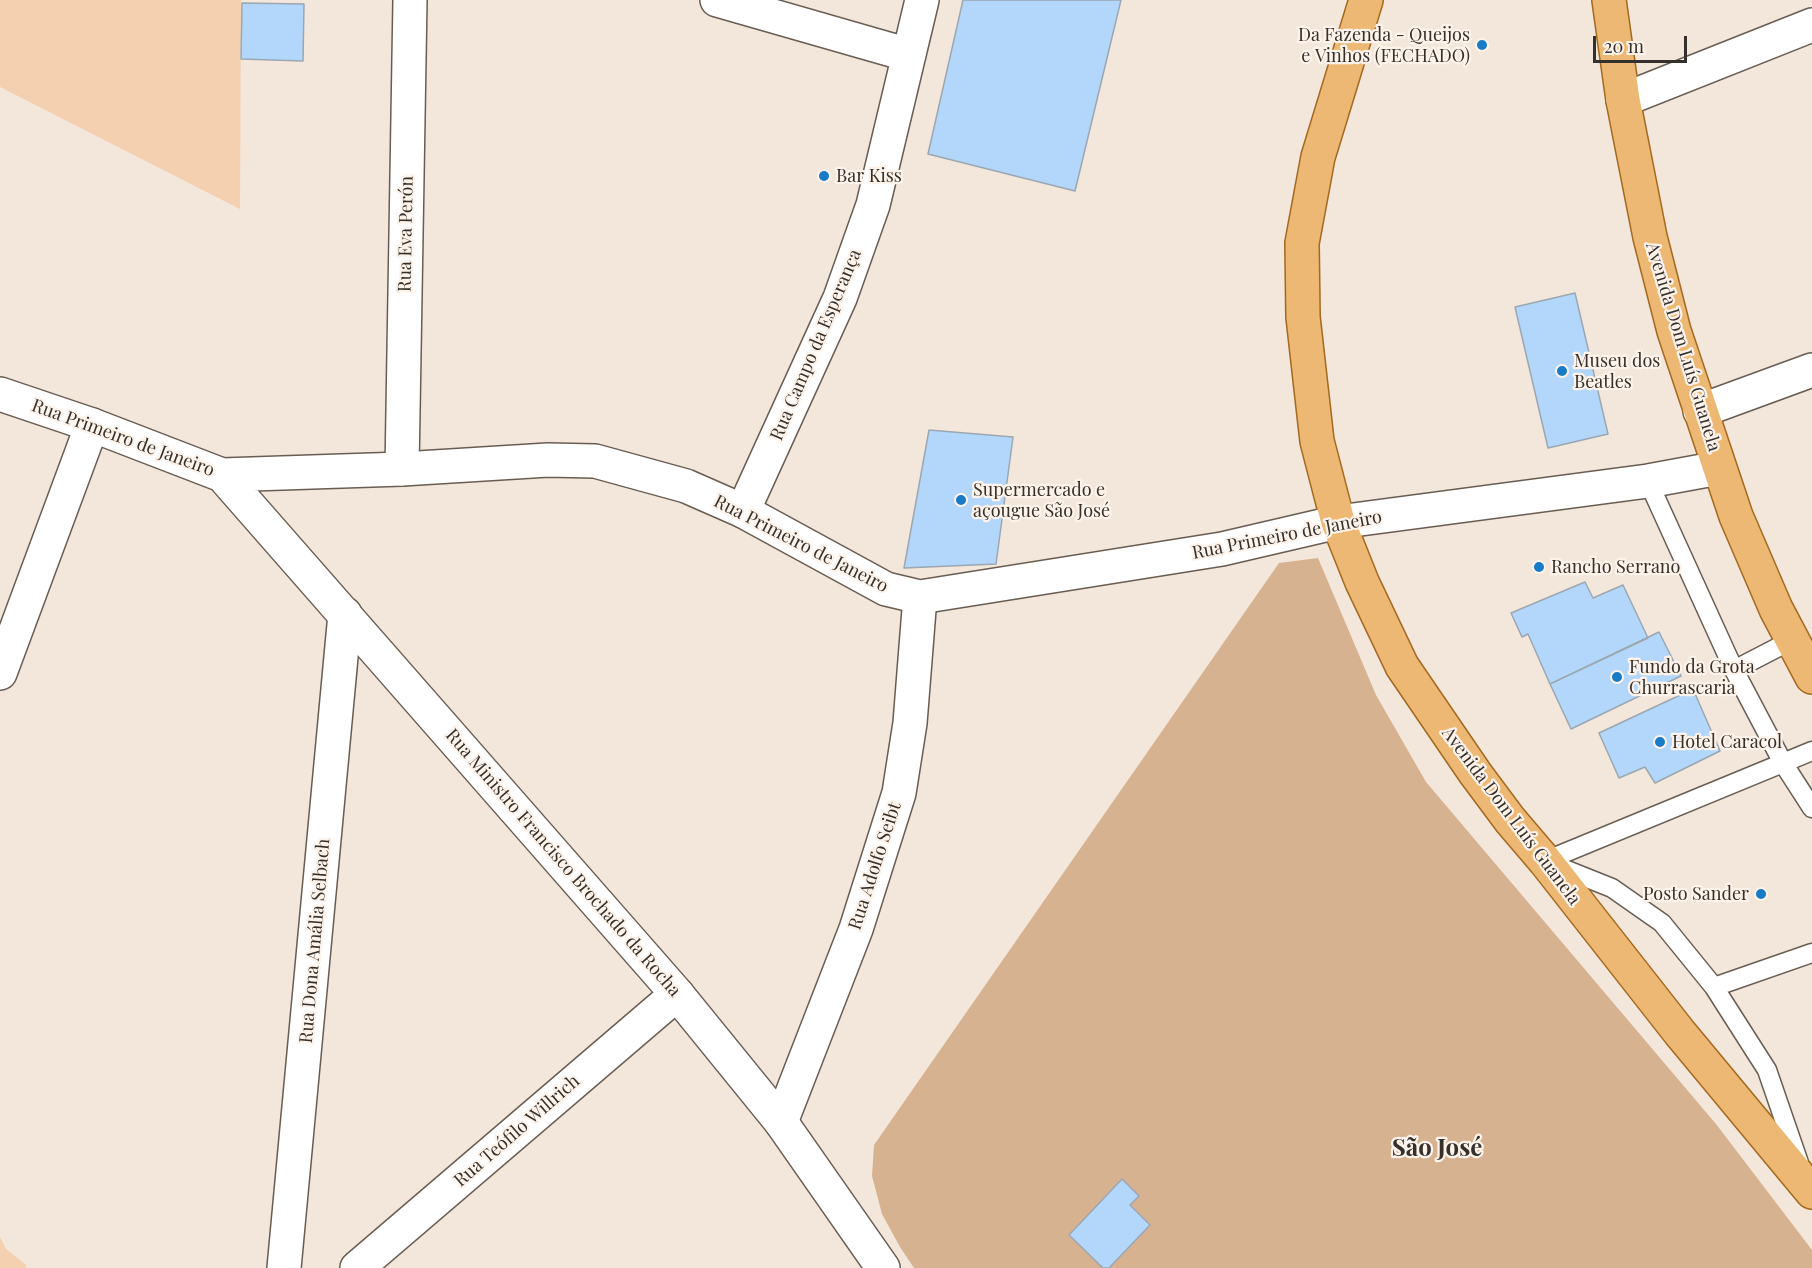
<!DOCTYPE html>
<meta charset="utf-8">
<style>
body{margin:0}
#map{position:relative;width:1812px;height:1268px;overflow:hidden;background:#f3e6da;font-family:"Playfair Display",serif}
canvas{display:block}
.scale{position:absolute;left:1593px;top:36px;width:94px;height:27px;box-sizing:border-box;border:3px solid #35302b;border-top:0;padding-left:8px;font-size:18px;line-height:21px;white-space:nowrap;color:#35302b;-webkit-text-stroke:4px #fef3ea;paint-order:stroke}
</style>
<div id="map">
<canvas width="1812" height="1268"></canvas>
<div class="scale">20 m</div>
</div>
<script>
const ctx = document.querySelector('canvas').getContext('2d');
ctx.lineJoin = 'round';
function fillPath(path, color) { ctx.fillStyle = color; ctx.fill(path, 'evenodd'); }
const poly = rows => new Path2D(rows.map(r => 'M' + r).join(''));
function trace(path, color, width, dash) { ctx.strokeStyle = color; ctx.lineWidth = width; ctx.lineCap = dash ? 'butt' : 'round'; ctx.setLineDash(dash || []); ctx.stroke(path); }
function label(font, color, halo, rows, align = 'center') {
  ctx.font = font + ' "Playfair Display",serif'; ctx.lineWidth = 4.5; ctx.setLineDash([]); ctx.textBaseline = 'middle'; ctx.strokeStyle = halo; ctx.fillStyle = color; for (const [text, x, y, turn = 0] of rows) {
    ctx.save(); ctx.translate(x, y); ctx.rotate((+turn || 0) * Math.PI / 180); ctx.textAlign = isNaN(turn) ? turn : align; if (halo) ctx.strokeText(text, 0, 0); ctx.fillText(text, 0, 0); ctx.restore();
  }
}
fillPath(poly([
 [0,0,241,0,240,209,0,87],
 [0,1237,6,1249,26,1265,26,1268,0,1268]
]), '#f4d0b0');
fillPath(poly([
 [1318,558,1376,695,1426,782,1716,1124,1812,1250,1812,1268,914,1268,900,1247,882,1214,872,1176,874,1145,1279,563]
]), '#d6b290');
const building = poly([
 [963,0,1121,0,1075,191,928,154,963,0],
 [242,3,304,4,303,61,241,59,242,3],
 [1575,293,1608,434,1548,448,1515,307,1575,293],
 [929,430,1013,437,996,564,904,568,929,430],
 [1585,582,1593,598,1623,585,1648,638,1550,684,1528,634,1522,637,1511,613,1585,582],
 [1659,632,1681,676,1571,729,1550,684,1659,632],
 [1693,689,1720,751,1655,783,1645,767,1619,778,1599,733,1693,689],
 [1122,1179,1139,1196,1130,1205,1150,1225,1109,1268,1103,1268,1069,1235,1122,1179]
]);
fillPath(building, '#b3d7fa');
trace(building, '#9ba7b2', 1.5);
const service = poly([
 [1648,481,1734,670],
 [1792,640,1734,670,1783,763,1812,808],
 [1545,861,1812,751],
 [1552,864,1612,888,1662,923,1714,987,1767,1070,1799,1163],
 [1714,987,1812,953]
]);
const minor = poly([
 [717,0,909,55],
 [1623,100,1812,25],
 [1700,411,1812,370],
 [402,469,410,0],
 [743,511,840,298,873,205,922,0],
 [0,673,92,425],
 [781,1122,856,929,899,793,910,723,920,597],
 [284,1268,345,614],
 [357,1268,677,994]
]);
const tertiary = poly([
 [0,394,92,425,222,475,402,469,548,460,595,461,686,486,743,511,886,589,920,597,1222,549,1338,522,1648,481,1719,468],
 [222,475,677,994,781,1122,883,1268]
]);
const primary = poly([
 [1366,0,1318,157,1302,243,1303,317,1317,441,1338,522,1362,582,1402,666,1475,773,1510,820,1545,861,1680,1033,1812,1192],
 [1609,0,1623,100,1650,237,1674,331,1736,516,1776,609,1812,677]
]);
trace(service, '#695d53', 21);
trace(minor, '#695d53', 36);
trace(tertiary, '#695d53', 36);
trace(primary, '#a4691e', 36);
trace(service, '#fff', 18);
trace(minor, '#fff', 33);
trace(tertiary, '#fff', 33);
trace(primary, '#ecb874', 33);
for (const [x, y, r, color] of [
 [1482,45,6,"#187bc7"],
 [824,176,6,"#187bc7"],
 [1562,371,6,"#187bc7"],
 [961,500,6,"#187bc7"],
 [1539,567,6,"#187bc7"],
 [1617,677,6,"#187bc7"],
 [1660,742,6,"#187bc7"],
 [1761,894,6,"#187bc7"]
]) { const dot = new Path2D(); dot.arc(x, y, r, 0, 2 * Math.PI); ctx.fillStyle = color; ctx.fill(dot); trace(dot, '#fef3ea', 2); }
label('18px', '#35302b', '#fef3ea', [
 ["Da Fazenda - Queijos",1470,35,"right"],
 ["e Vinhos (FECHADO)",1470,56,"right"],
 ["Bar Kiss",836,176],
 ["Museu dos",1574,361],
 ["Beatles",1574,382],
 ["Supermercado e",973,490],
 ["açougue São José",973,511],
 ["Rancho Serrano",1551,567],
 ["Fundo da Grota",1629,667],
 ["Churrascaria",1629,688],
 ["Hotel Caracol",1672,742],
 ["Posto Sander",1749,894,"right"]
], 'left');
label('18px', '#35302b', '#fef3ea', [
 ["Rua Eva Perón",406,234,-89],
 ["Rua Campo da Esperança",816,345,-67],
 ["Avenida Dom Luís Guanela",1683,347,73],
 ["Rua Primeiro de Janeiro",123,438,20],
 ["Rua Primeiro de Janeiro",1287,535,-11],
 ["Rua Primeiro de Janeiro",801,544,27],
 ["Avenida Dom Luís Guanela",1511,816,53],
 ["Rua Ministro Francisco Brochado da Rocha",563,863,49],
 ["Rua Adolfo Seibt",875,866,-72],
 ["Rua Dona Amália Selbach",315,941,-85],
 ["Rua Teófilo Willrich",517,1131,-41]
]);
label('bold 24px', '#35302b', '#fef3ea', [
 ["São José",1437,1149]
]);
</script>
